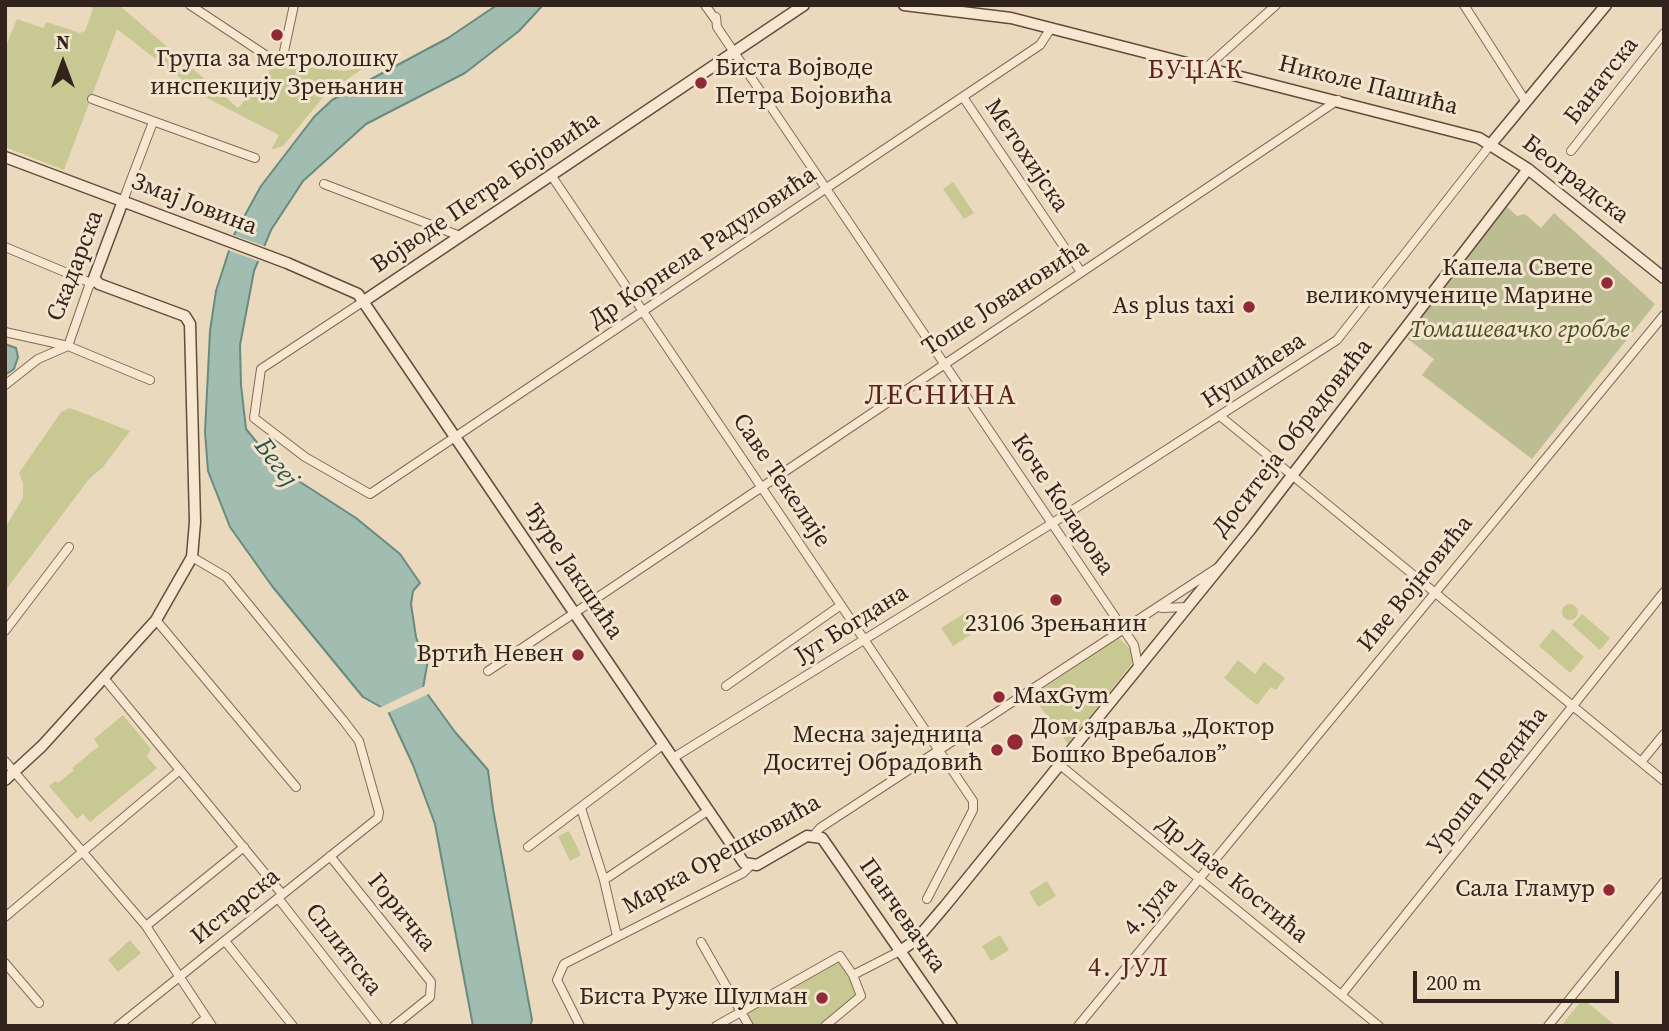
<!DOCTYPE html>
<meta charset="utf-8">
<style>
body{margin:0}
#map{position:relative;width:1669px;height:1031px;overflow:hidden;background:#ebd9be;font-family:"Source Serif 4",serif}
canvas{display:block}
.frame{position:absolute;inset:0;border:7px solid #32241c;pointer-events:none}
.north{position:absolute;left:28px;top:28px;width:70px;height:70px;-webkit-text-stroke:5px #f3e4cd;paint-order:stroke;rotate:0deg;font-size:19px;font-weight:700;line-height:28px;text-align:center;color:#32241c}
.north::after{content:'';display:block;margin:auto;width:24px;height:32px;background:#32241c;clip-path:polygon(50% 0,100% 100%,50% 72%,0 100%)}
.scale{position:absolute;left:1413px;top:971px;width:206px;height:32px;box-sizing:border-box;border:4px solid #32241c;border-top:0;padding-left:9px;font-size:21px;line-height:24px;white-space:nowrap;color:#32241c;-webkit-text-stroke:5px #f3e4cd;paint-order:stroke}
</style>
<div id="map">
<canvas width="1669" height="1031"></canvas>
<div class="frame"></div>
<div class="north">N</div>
<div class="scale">200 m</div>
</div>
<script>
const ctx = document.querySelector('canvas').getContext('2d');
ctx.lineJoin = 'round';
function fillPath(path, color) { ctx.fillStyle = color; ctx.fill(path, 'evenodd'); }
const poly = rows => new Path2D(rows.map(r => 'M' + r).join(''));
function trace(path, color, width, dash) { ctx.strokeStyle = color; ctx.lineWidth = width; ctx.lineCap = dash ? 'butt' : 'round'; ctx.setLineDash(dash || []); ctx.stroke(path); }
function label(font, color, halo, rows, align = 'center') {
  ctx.font = font + ' "Source Serif 4",serif'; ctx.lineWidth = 6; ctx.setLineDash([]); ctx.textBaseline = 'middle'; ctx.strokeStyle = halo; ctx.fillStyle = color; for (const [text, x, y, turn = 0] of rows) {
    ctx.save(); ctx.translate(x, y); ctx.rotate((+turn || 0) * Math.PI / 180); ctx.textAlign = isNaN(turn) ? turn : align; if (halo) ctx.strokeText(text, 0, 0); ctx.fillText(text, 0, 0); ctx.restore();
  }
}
fillPath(poly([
 [89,5,119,5,238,108,276,64,344,71,365,67,325,95,283,146,271,150,279,135,205,97,117,29,64,170,5,147,5,48,17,19,43,28,47,22,80,33,85,31,93,9],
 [953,182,974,213,964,219,943,189],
 [70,408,130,431,103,467,89,479,5,591,5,528,23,498,23,483,19,473,61,412],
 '1562 612a8 8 0 1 1 16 0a8 8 0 1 1-16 0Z',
 [968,611,979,629,953,646,941,628],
 [1582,614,1610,638,1600,650,1572,625],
 [1553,629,1584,657,1570,673,1539,646],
 [1119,638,1133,652,1134,661,1068,744,1032,696],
 [1238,660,1255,674,1264,662,1285,678,1276,690,1271,687,1257,705,1224,678],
 [123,715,151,749,147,757,157,768,90,822,83,814,77,819,49,786,55,781,58,783,74,770,72,768,99,746,94,739],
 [569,831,581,855,570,861,558,836],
 [1047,881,1056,896,1038,907,1029,892],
 [1000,935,1009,950,991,961,982,946],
 [130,940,141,953,118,972,108,960],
 [839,959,857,995,836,1014,818,1026,751,1026,744,1012],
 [1583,999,1616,1026,1561,1026]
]), '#c8c892');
fillPath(poly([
 [1505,205,1517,216,1525,214,1541,228,1554,213,1655,304,1532,459,1422,375,1434,359,1408,339,1431,301]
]), '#bcbd92');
const water = poly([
 [497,5,543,5,519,31,465,73,366,124,303,181,271,230,254,271,240,345,241,385,246,429,277,467,356,518,400,554,420,583,413,591,411,604,416,637,419,646,429,654,423,688,455,732,488,770,493,809,532,1020,530,1026,473,1026,435,824,413,765,388,711,363,697,272,586,230,527,208,471,205,432,210,331,216,291,234,235,261,186,314,117,332,100,448,38,497,5],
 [5,344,16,348,18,357,14,369,5,375,5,344]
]);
fillPath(water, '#a1bdb2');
trace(water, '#698a7e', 2);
fillPath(poly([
 [231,234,267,247,261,262,225,249],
 [427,685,431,693,385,714,377,709]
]), '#ebd9be');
const street = poly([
 [190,5,276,62,283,56,294,5],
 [705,5,715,19],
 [1464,5,1526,102],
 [716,17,717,27,1134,645,1138,665],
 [1207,67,1276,5],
 [963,97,1081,272],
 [92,99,255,158],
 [1571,151,1664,33],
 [551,175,973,801,973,810,927,899],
 [324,184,460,236],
 [123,201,153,122],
 [5,247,91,283],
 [364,301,261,369,254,418,305,457,370,494,1040,45,1051,28],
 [5,332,68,346,150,380],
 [5,385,38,359,68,346,89,286,95,280],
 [1220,416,1664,781],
 [1162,608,1187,607],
 [156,620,296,787],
 [5,631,69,547],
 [488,671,1338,100],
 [104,678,282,894],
 [726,686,841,605],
 [673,758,1051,524,1337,340,1491,144],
 [5,761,146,926,212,1026],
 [1641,762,1664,734],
 [1060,765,1379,1026],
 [581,808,604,880,617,936],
 [814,835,820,828,1217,568],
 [528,847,664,744],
 [330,856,431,982,430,997,394,1026],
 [604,880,709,810],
 [278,898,378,1026],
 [5,917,180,770],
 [146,926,244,847],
 [225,941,293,1026],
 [701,942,749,1026],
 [5,963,39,1003],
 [853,975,900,951],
 [1342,994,1664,592],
 [118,1026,378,818,379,812,359,741,343,720,226,577,192,557],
 [196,1026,206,1018],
 [580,1026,557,980,564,964,743,873,750,866],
 [716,1026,840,956,853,975,861,996,825,1026],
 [1078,1026,1664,315],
 [1548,1026,1664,882]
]);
const secondary = poly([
 [904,5,1011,18,1479,138,1528,169,1664,278],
 [1491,144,1606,5],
 [5,157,287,263,358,294,744,863,757,865,807,836,822,838,952,1026],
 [364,301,804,5],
 [5,780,42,746,156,620,192,557,195,522,190,324,185,316,99,284,94,278,123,201],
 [900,951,916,940,945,906,1250,530,1528,169]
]);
trace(street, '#826a57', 10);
trace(secondary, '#644b3b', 13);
trace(street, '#f7e7d0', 8);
trace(secondary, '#f7e7d0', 10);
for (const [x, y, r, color] of [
 [277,35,7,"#8f2a36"],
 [701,83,7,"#8f2a36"],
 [1607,283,7,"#8f2a36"],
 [1249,307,7,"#8f2a36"],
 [1056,600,7,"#8f2a36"],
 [578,655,7,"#8f2a36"],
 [999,697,7,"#8f2a36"],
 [1015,742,9,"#8f2a36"],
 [997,750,7,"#8f2a36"],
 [1609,890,7,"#8f2a36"],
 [822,998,7,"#8f2a36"]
]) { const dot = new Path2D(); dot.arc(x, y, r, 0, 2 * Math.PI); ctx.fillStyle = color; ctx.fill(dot); trace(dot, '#f3e4cd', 2.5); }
label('24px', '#32241c', '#f3e4cd', [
 ["Група за метролошку",277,60,"center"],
 ["инспекцију Зрењанин",277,88,"center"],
 ["Биста Војводе",715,69,"left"],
 ["Петра Бојовића",715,97,"left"],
 ["Капела Свете",1593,269],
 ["великомученице Марине",1593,297],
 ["As plus taxi",1235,307],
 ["23106 Зрењанин",1056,625,"center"],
 ["Вртић Невен",564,655],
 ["MaxGym",1013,697,"left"],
 ["Дом здравља „Доктор",1031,728,"left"],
 ["Бошко Вребалов”",1031,756,"left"],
 ["Месна заједница",983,736],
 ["Доситеј Обрадовић",983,764],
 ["Сала Гламур",1595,890],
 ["Биста Руже Шулман",808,998]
], 'right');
label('24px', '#32241c', '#f3e4cd', [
 ["Банатска",1602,81,-52],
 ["Николе Пашића",1368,86,14],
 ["Метохијска",1026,156,56],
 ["Београдска",1575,180,38],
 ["Војводе Петра Бојовића",486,193,-34],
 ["Змај Јовина",194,205,21],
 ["Др Корнела Радуловића",703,248,-34],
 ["Скадарска",76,266,-69],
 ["Тоше Јовановића",1006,298,-33],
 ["Нушићева",1254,371,-33],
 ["Доситеја Обрадовића",1293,438,-52],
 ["Саве Текелије",781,481,56],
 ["Коче Коларова",1062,505,56],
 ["Ђуре Јакшића",573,572,56],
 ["Иве Војновића",1416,584,-51],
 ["Југ Богдана",852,625,-32],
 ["Уроша Предића",1488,781,-52],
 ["Марка Орешковића",722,855,-29],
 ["Др Лазе Костића",1232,880,39],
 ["Истарска",236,907,-39],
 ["4. јула",1151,907,-50],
 ["Горичка",401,913,51],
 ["Панчевачка",902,916,55],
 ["Сплитска",343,950,52]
]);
label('italic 24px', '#484e23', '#f3e4cd', [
 ["Томашевачко гробље",1520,331]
]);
ctx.letterSpacing = '2px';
label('26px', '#5d231d', '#f3e4cd', [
 ["БУЏАК",1196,71],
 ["4. ЈУЛ",1129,969]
]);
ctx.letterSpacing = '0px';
label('italic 26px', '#2b524b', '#f3e4cd', [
 ["Бегеј",275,463,53]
]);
ctx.letterSpacing = '2px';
label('28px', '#5d231d', '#f3e4cd', [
 ["ЛЕСНИНА",941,397]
]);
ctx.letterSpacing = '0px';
</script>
